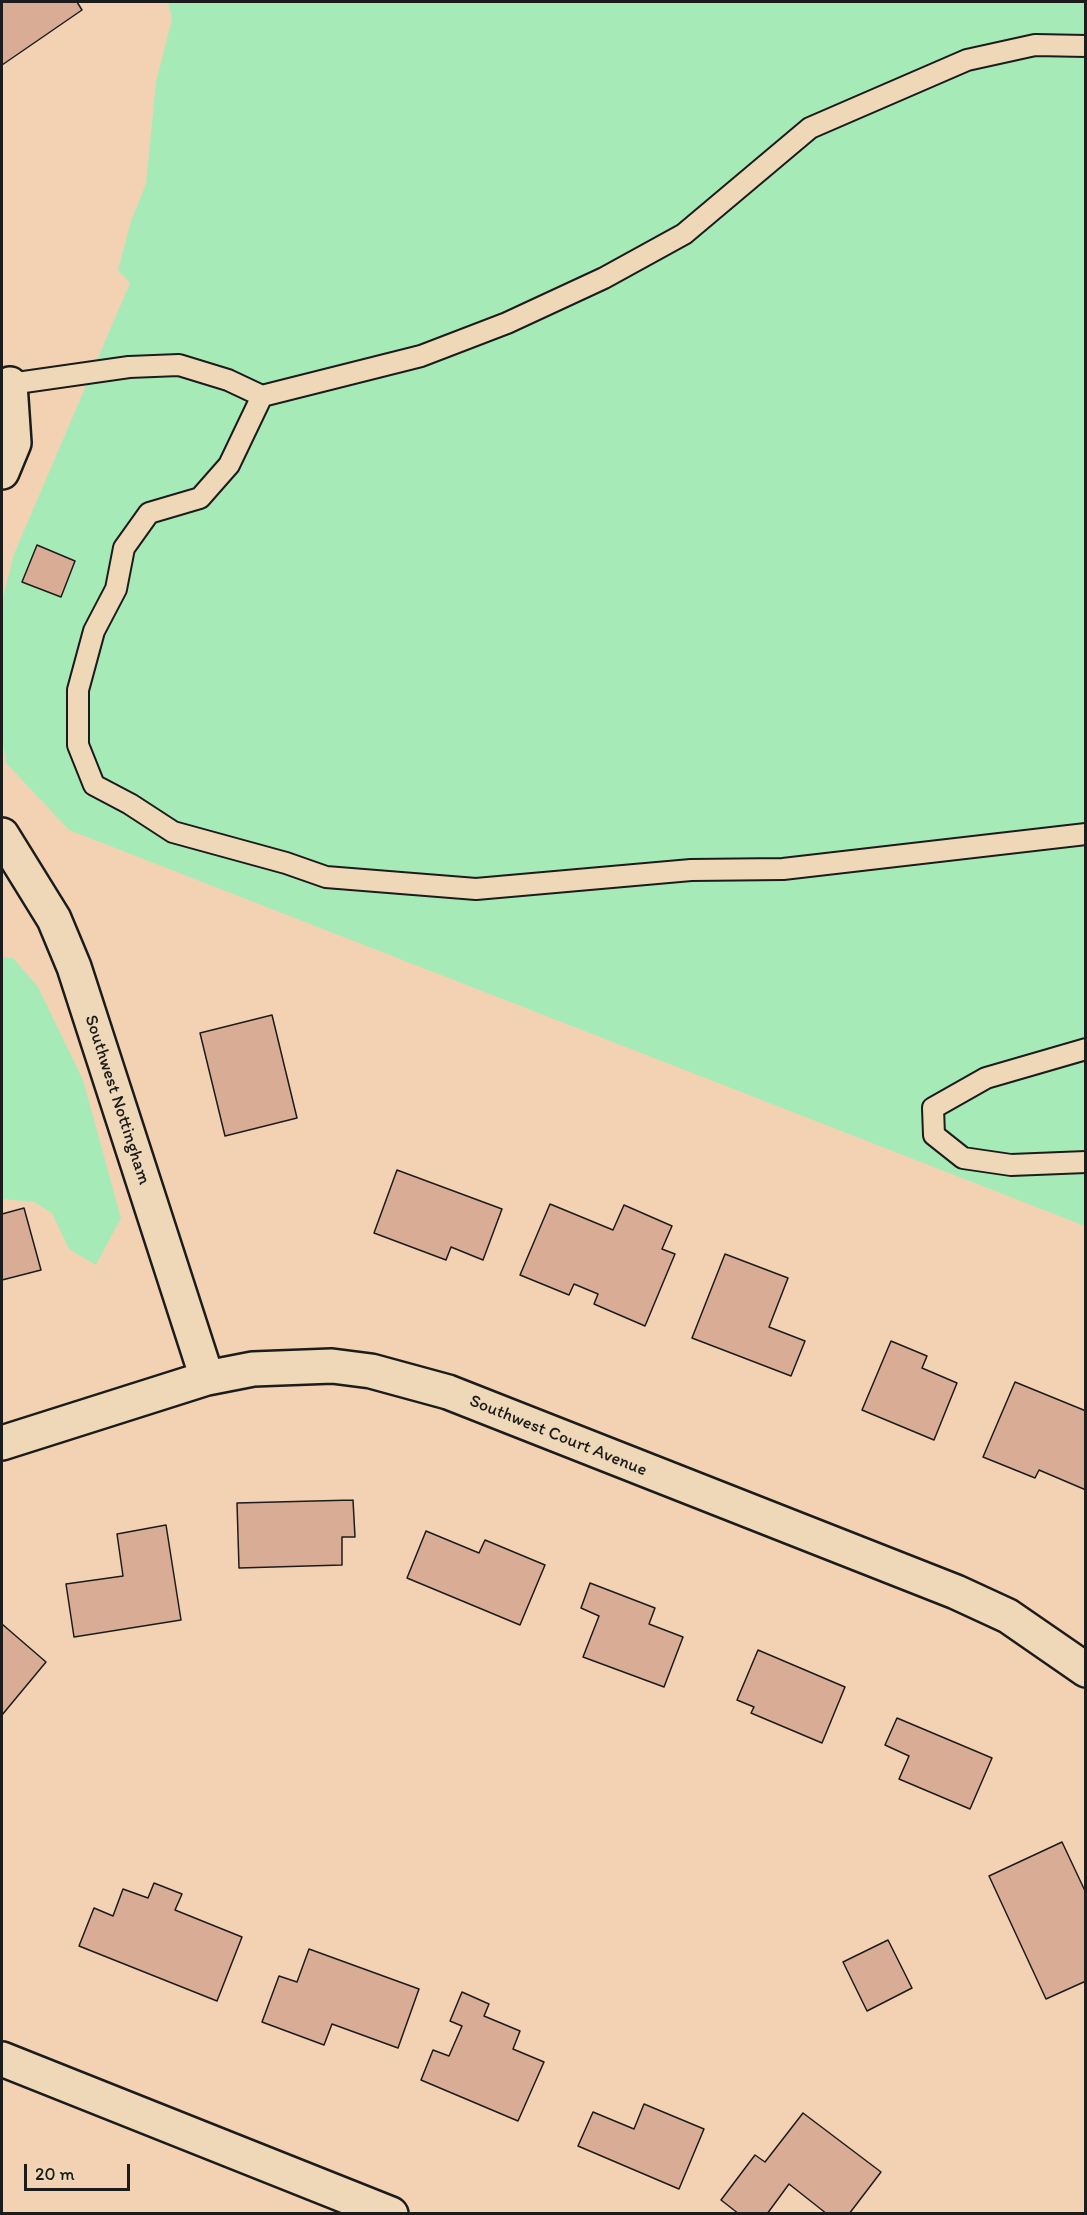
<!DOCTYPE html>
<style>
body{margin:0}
#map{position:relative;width:1087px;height:2215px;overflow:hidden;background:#f2d2b3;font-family:Itim,sans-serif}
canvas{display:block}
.frame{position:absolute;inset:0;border:3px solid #1c1c1c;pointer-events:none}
.scale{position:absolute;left:24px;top:2164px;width:106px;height:27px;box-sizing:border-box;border:3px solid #1c1c1c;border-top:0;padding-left:8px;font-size:18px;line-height:21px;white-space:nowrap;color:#1c1c1c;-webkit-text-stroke:4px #efd8b7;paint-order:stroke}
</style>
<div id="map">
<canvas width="1087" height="2215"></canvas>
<div class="frame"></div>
<div class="scale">20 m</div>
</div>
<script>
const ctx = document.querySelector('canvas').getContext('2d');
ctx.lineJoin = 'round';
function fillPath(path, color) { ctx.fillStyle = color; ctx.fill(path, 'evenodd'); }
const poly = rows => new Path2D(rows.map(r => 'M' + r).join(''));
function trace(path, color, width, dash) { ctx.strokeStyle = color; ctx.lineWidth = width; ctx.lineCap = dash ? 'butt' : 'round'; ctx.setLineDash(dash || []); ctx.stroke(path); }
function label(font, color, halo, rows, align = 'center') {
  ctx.font = font + ' Itim,sans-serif'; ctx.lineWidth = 4.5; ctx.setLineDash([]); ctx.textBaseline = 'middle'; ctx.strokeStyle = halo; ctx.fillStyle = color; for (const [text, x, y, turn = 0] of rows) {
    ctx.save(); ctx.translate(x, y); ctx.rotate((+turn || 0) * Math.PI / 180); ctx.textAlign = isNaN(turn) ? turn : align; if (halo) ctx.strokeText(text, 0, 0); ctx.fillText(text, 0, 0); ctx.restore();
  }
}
fillPath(poly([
 [168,2,1085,2,1085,1226,69,830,6,763,2,737,2,602,14,554,130,283,118,270,131,221,146,184,156,82,172,19],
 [2,957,13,958,38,987,83,1080,121,1218,96,1265,69,1249,52,1213,34,1202,2,1199]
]), '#a6ebb7');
const building = poly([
 [2,2,77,2,82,10,2,65,2,2],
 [37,545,75,561,61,597,22,582,37,545],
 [272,1015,297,1118,225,1136,200,1033,272,1015],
 [397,1170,502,1209,483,1260,451,1247,446,1260,374,1233,397,1170],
 [550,1204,613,1230,624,1205,672,1226,662,1249,675,1254,645,1326,594,1304,598,1294,574,1284,569,1295,520,1275,550,1204],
 [24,1208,41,1270,2,1280,2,1214,24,1208],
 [725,1254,788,1278,769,1327,805,1341,791,1376,692,1338,725,1254],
 [891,1341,927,1356,922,1368,957,1383,934,1440,862,1410,891,1341],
 [1015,1382,1086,1411,1086,1490,1039,1470,1035,1478,983,1457,1015,1382],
 [353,1500,355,1537,342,1537,342,1565,239,1568,237,1503,353,1500],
 [166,1525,181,1620,74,1637,66,1584,123,1576,117,1534,166,1525],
 [426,1531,479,1553,485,1540,545,1565,520,1625,407,1578,426,1531],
 [590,1583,655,1608,649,1624,683,1637,664,1687,583,1657,599,1616,581,1608,590,1583],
 [2,1624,46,1662,2,1715,2,1624],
 [758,1650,845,1687,822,1743,751,1713,754,1707,737,1700,758,1650],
 [897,1718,992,1758,970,1809,899,1779,909,1756,885,1745,897,1718],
 [1062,1842,1086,1893,1086,1981,1046,1999,989,1876,1062,1842],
 [154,1883,182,1894,175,1910,242,1937,217,2001,79,1946,94,1908,113,1916,123,1889,148,1898,154,1883],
 [888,1940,912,1988,867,2011,843,1962,888,1940],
 [309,1949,419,1989,398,2048,332,2024,324,2045,262,2022,279,1976,297,1982,309,1949],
 [462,1992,489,2004,484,2016,520,2031,513,2049,544,2062,518,2121,421,2080,433,2050,449,2056,462,2026,450,2021,462,1992],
 [644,2104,704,2129,679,2189,578,2146,593,2112,634,2129,644,2104],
 [803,2113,881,2172,849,2214,827,2214,789,2184,767,2214,739,2214,721,2200,755,2155,765,2162,803,2113]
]);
fillPath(building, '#d9ac96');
trace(building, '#1c1c1c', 1.5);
const lane = poly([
 [10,384,129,367,179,365,228,380,262,396,421,356,507,323,604,278,684,234,810,128,967,60,1035,45,1086,46],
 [262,396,229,465,200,498,149,513,124,548,116,589,94,631,78,690,78,745,94,785,130,804,173,832,286,863,326,877,476,889,691,870,783,869,1086,834],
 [1086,1049,986,1078,933,1108,934,1135,963,1158,1011,1165,1086,1162]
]);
const street = poly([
 [2,472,14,443,10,384],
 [2,835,54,919,74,967,207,1378],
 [2,1443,207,1378,253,1369,332,1366,371,1371,448,1392,956,1592,1008,1616,1086,1670],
 [2,2059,391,2214]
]);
trace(lane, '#1c1c1c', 24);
trace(street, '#1c1c1c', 38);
trace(lane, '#efd8b7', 20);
trace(street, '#efd8b7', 33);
label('18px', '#1c1c1c', '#efd8b7', [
 ["Southwest Nottingham",117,1100,72],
 ["Southwest Court Avenue",558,1436,22]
]);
</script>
